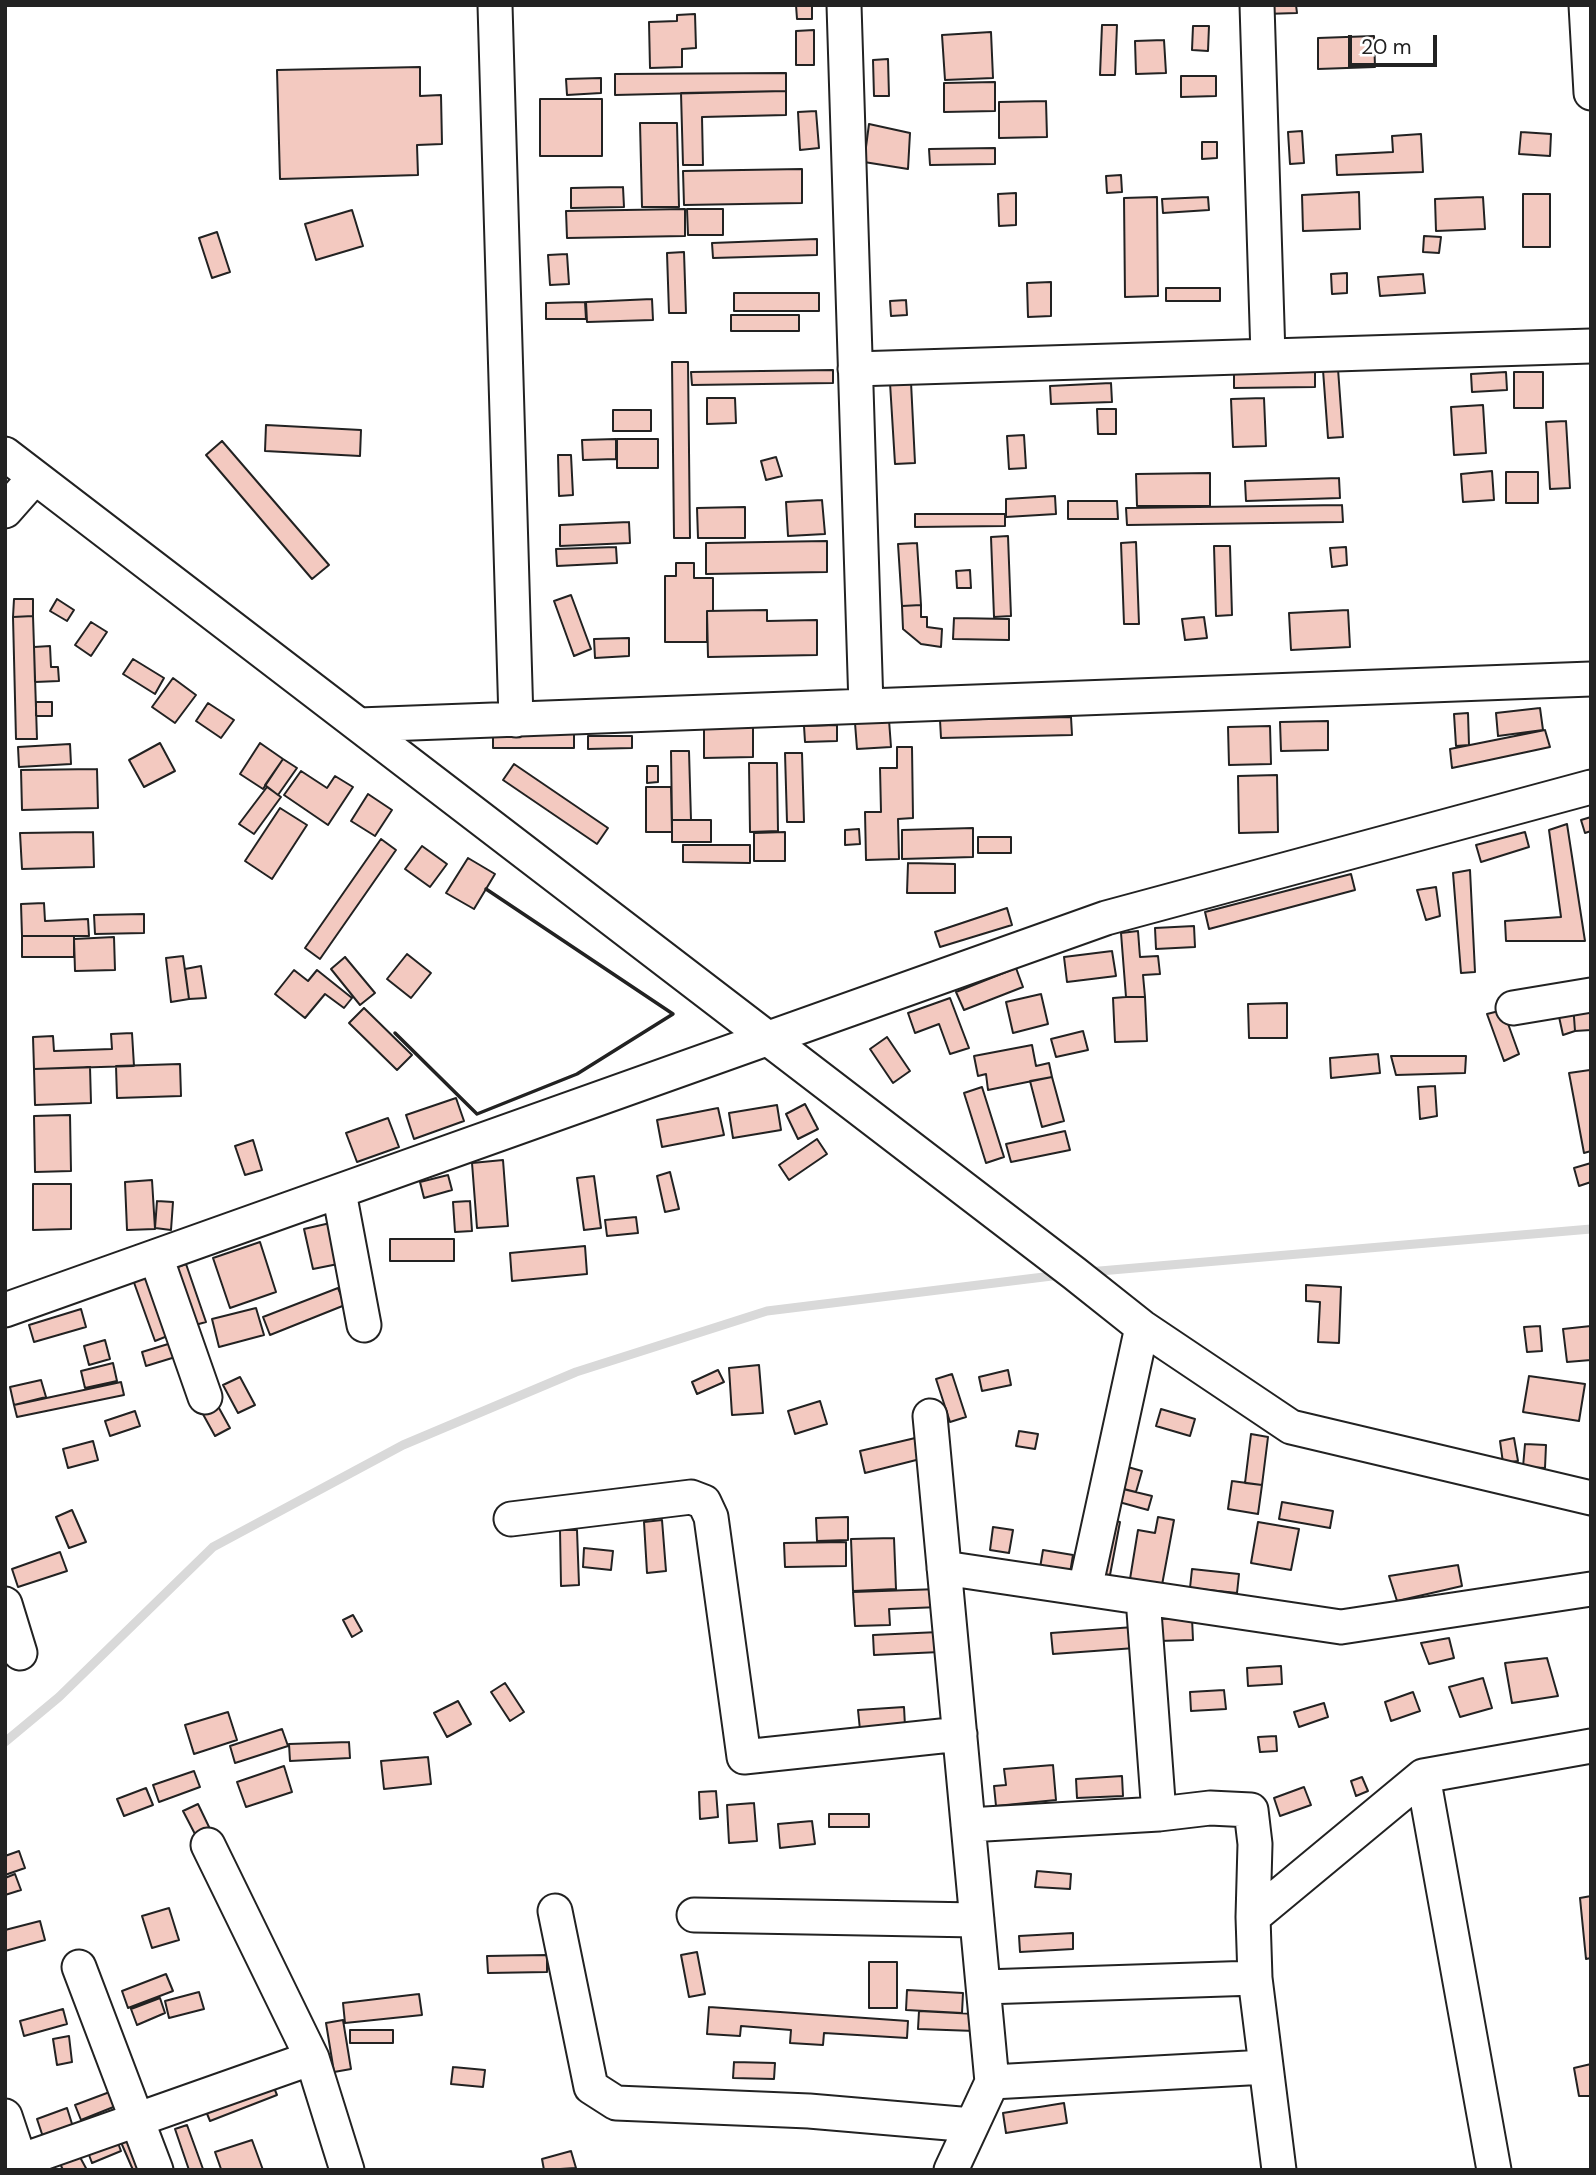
<!DOCTYPE html>
<style>
body{margin:0}
#map{position:relative;width:1596px;height:2175px;overflow:hidden;background:#fff;font-family:"DM Sans",sans-serif}
canvas{display:block}
.frame{position:absolute;inset:0;border:7px solid #222;pointer-events:none}
.scale{position:absolute;left:1348px;top:35px;width:89px;height:32px;box-sizing:border-box;border:4px solid #222;border-top:0;padding-left:9px;font-size:21px;line-height:24px;white-space:nowrap;color:#222;-webkit-text-stroke:5px #fff;paint-order:stroke}
</style>
<div id="map">
<canvas width="1596" height="2175"></canvas>
<div class="frame"></div>
<div class="scale">20 m</div>
</div>
<script>
const ctx = document.querySelector('canvas').getContext('2d');
ctx.lineJoin = 'round';
const poly = rows => new Path2D(rows.map(r => 'M' + r).join(''));
function trace(path, color, width, dash) { ctx.strokeStyle = color; ctx.lineWidth = width; ctx.lineCap = dash ? 'butt' : 'round'; ctx.setLineDash(dash || []); ctx.stroke(path); }
function fillPath(path, color) { ctx.fillStyle = color; ctx.fill(path, 'evenodd'); }
trace(poly([
 [1088,1272,1591,1229],
 [5,1742,59,1697,213,1547,403,1445,576,1372,767,1311,1060,1275]
]), '#d9d9d9', 9);
const building = poly([
 [796,5,812,5,812,19,797,19,796,5],
 [1264,5,1296,5,1297,13,1264,14,1264,5],
 [695,14,696,48,682,49,682,67,650,68,649,22,677,21,677,15,695,14],
 [1102,25,1117,25,1115,75,1100,75,1102,25],
 [1193,26,1209,26,1208,51,1192,50,1193,26],
 [814,30,814,65,796,65,796,31,814,30],
 [991,32,993,78,945,80,942,35,991,32],
 [1374,36,1375,67,1318,69,1318,38,1374,36],
 [1164,40,1166,73,1136,74,1135,41,1164,40],
 [888,59,889,96,874,96,873,60,888,59],
 [420,67,420,96,441,95,442,144,417,145,418,175,280,179,277,70,420,67],
 [786,73,786,91,615,95,615,74,786,73],
 [1181,76,1216,76,1216,96,1181,97,1181,76],
 [601,78,601,93,567,95,566,79,601,78],
 [995,82,995,111,944,112,944,83,995,82],
 [786,91,786,115,702,117,703,165,683,165,681,93,786,91],
 [540,99,602,99,602,156,540,156,540,99],
 [1046,101,1047,137,999,138,999,102,1046,101],
 [816,111,819,148,800,150,798,112,816,111],
 [640,123,677,123,679,207,642,207,640,123],
 [869,124,910,133,908,169,864,162,869,124],
 [1302,131,1304,163,1290,164,1288,132,1302,131],
 [1521,132,1551,134,1550,156,1519,154,1521,132],
 [1421,134,1423,172,1337,175,1336,155,1393,152,1392,136,1421,134],
 [1202,142,1217,142,1217,158,1202,159,1202,142],
 [995,148,995,164,930,165,929,149,995,148],
 [802,169,802,203,684,205,683,171,802,169],
 [1121,175,1122,192,1107,193,1106,176,1121,175],
 [623,187,624,207,571,208,571,188,623,187],
 [1359,192,1360,229,1303,231,1302,195,1359,192],
 [1016,193,1016,225,999,226,998,194,1016,193],
 [1523,194,1550,194,1550,247,1523,247,1523,194],
 [1157,197,1158,296,1125,297,1124,198,1157,197],
 [1208,197,1209,210,1163,213,1162,199,1208,197],
 [1483,197,1485,229,1436,231,1435,199,1483,197],
 [685,209,685,236,567,238,566,211,685,209],
 [687,209,723,209,723,235,688,235,687,209],
 [352,210,363,246,316,260,305,224,352,210],
 [217,232,230,272,212,278,199,238,217,232],
 [1424,236,1441,237,1439,253,1423,252,1424,236],
 [817,239,817,255,713,258,712,243,817,239],
 [684,252,686,313,669,313,667,253,684,252],
 [567,254,569,284,550,285,548,255,567,254],
 [1347,273,1347,293,1332,294,1331,274,1347,273],
 [1423,274,1425,293,1380,296,1378,277,1423,274],
 [1051,282,1051,316,1028,317,1027,283,1051,282],
 [1166,288,1220,288,1220,301,1166,301,1166,288],
 [734,293,819,293,819,311,734,311,734,293],
 [652,299,653,320,587,322,586,302,652,299],
 [906,300,907,315,891,316,890,301,906,300],
 [585,302,586,319,546,319,546,303,585,302],
 [731,315,799,315,799,331,731,331,731,315],
 [672,362,688,362,690,538,674,538,672,362],
 [1338,369,1343,437,1328,438,1323,370,1338,369],
 [833,370,833,383,692,385,691,372,833,370],
 [1315,370,1315,387,1234,388,1234,371,1315,370],
 [1506,372,1507,390,1472,392,1471,374,1506,372],
 [1514,372,1543,372,1543,408,1514,408,1514,372],
 [911,382,915,463,895,464,890,383,911,382],
 [1111,383,1112,402,1051,404,1050,386,1111,383],
 [707,398,735,398,736,423,707,424,707,398],
 [1264,398,1266,446,1233,447,1231,399,1264,398],
 [1483,405,1486,453,1454,455,1451,407,1483,405],
 [1097,409,1116,409,1116,434,1098,434,1097,409],
 [613,410,651,410,651,431,613,431,613,410],
 [1566,421,1570,488,1550,489,1546,422,1566,421],
 [266,425,361,430,360,456,265,451,266,425],
 [1024,435,1026,468,1009,469,1007,436,1024,435],
 [616,439,616,459,583,460,582,440,616,439],
 [617,439,658,439,658,468,617,468,617,439],
 [222,441,329,565,312,579,206,455,222,441],
 [558,455,571,455,573,495,559,496,558,455],
 [776,457,782,476,766,480,761,461,776,457],
 [1492,471,1494,500,1463,502,1461,474,1492,471],
 [1506,472,1538,472,1538,503,1506,503,1506,472],
 [1210,473,1210,506,1137,506,1136,474,1210,473],
 [1339,478,1340,498,1246,501,1245,481,1339,478],
 [1055,496,1056,514,1006,517,1006,499,1055,496],
 [822,500,825,534,788,536,786,502,822,500],
 [1068,501,1117,501,1118,519,1068,519,1068,501],
 [1342,505,1343,522,1127,525,1126,508,1342,505],
 [745,507,745,538,698,538,697,508,745,507],
 [915,514,1005,514,1005,526,915,527,915,514],
 [629,522,630,543,560,546,560,525,629,522],
 [1008,536,1011,616,994,617,991,537,1008,536],
 [827,541,827,572,706,574,706,543,827,541],
 [1136,542,1139,624,1124,624,1121,543,1136,542],
 [917,543,921,605,902,606,898,544,917,543],
 [1214,546,1230,546,1232,615,1216,616,1214,546],
 [616,547,617,563,557,566,556,549,616,547],
 [1346,547,1347,565,1332,567,1330,548,1346,547],
 [676,563,694,563,694,578,713,578,713,611,707,611,707,642,665,642,665,576,676,576,676,563],
 [970,570,971,588,957,588,956,571,970,570],
 [571,595,591,649,574,656,554,601,571,595],
 [14,599,33,599,33,616,13,617,14,599],
 [57,599,74,610,67,621,50,611,57,599],
 [921,605,921,617,927,617,927,627,942,629,941,647,921,644,903,629,902,606,921,605],
 [767,610,767,621,817,620,817,655,708,657,707,611,767,610],
 [1348,610,1350,647,1291,650,1289,613,1348,610],
 [33,616,37,739,16,739,13,617,33,616],
 [1204,617,1207,638,1185,640,1182,619,1204,617],
 [954,618,1009,619,1009,640,953,639,954,618],
 [91,622,107,632,91,656,75,645,91,622],
 [629,638,629,656,595,658,594,639,629,638],
 [50,646,51,667,58,667,59,681,35,682,34,647,50,646],
 [133,659,164,678,155,694,123,674,133,659],
 [173,678,196,695,175,723,152,707,173,678],
 [36,702,52,702,52,716,36,716,36,702],
 [208,703,234,720,221,738,196,721,208,703],
 [1540,708,1543,730,1498,736,1496,713,1540,708],
 [1468,713,1469,745,1456,746,1454,714,1468,713],
 [1071,717,1072,735,941,738,940,720,1071,717],
 [889,720,891,747,857,749,855,723,889,720],
 [1328,721,1328,750,1281,751,1280,722,1328,721],
 [753,725,753,757,704,758,704,726,753,725],
 [837,725,837,741,805,742,804,726,837,725],
 [1270,726,1271,764,1229,765,1228,727,1270,726],
 [1545,730,1550,747,1452,768,1450,749,1545,730],
 [574,733,574,748,493,748,493,734,574,733],
 [588,736,632,736,632,748,588,749,588,736],
 [160,743,175,771,144,787,129,760,160,743],
 [260,743,283,759,263,789,240,774,260,743],
 [70,744,71,764,19,767,18,747,70,744],
 [897,747,912,747,913,818,898,819,899,859,866,860,865,812,881,812,880,768,897,768,897,747],
 [671,751,689,751,691,820,672,820,671,751],
 [785,753,802,753,804,822,787,822,785,753],
 [283,759,297,768,278,795,265,785,283,759],
 [749,763,777,763,778,831,750,832,749,763],
 [514,764,608,828,597,844,503,780,514,764],
 [647,766,658,766,658,782,647,783,647,766],
 [97,769,98,808,22,810,21,770,97,769],
 [301,771,327,788,335,776,353,787,328,825,284,795,301,771],
 [1277,775,1278,832,1239,833,1238,776,1277,775],
 [267,787,281,797,254,834,239,824,267,787],
 [646,787,671,787,672,832,646,832,646,787],
 [368,794,392,810,375,836,351,821,368,794],
 [280,808,307,825,272,879,245,861,280,808],
 [1591,817,1591,831,1585,833,1581,820,1591,817],
 [672,820,711,820,711,842,672,842,672,820],
 [1567,824,1585,941,1506,941,1505,921,1561,917,1549,830,1567,824],
 [973,828,973,857,902,859,902,830,973,828],
 [859,829,860,844,845,845,845,830,859,829],
 [93,832,94,867,22,869,20,833,93,832],
 [785,832,785,861,754,861,754,833,785,832],
 [1525,832,1529,847,1481,862,1476,845,1525,832],
 [978,837,1011,837,1011,853,978,853,978,837],
 [381,839,396,850,320,959,305,948,381,839],
 [683,845,750,845,750,863,683,862,683,845],
 [422,846,447,864,430,887,405,869,422,846],
 [468,858,495,874,474,909,446,893,468,858],
 [908,863,955,864,955,893,907,893,908,863],
 [1470,870,1475,972,1461,973,1453,873,1470,870],
 [1351,874,1355,890,1209,929,1205,912,1351,874],
 [1436,887,1440,916,1426,920,1417,890,1436,887],
 [44,903,45,921,88,919,89,936,22,936,21,904,44,903],
 [1007,908,1012,925,940,947,935,932,1007,908],
 [144,914,144,933,95,934,94,915,144,914],
 [1194,926,1195,947,1156,949,1155,928,1194,926],
 [1138,931,1140,957,1158,956,1160,974,1143,975,1145,997,1126,997,1121,933,1138,931],
 [22,936,74,936,74,957,22,957,22,936],
 [114,937,115,970,75,971,74,939,114,937],
 [1112,951,1116,976,1067,982,1064,957,1112,951],
 [407,954,431,973,411,998,387,979,407,954],
 [183,956,189,999,171,1002,166,958,183,956],
 [345,957,375,993,360,1005,331,969,345,957],
 [201,966,206,998,189,999,185,969,201,966],
 [1016,968,1023,987,964,1010,956,992,1016,968],
 [294,970,308,981,317,970,352,998,344,1008,325,994,305,1018,275,994,294,970],
 [1041,994,1048,1024,1013,1033,1006,1002,1041,994],
 [1126,997,1145,997,1147,1041,1115,1042,1113,998,1126,997],
 [950,998,969,1048,950,1054,939,1024,915,1033,908,1013,950,998],
 [1591,1002,1591,1030,1575,1031,1573,1003,1591,1002],
 [1287,1003,1287,1038,1249,1038,1248,1004,1287,1003],
 [1556,1003,1573,1003,1575,1031,1563,1035,1556,1003],
 [364,1008,412,1055,397,1070,349,1023,364,1008],
 [1503,1010,1519,1054,1504,1061,1487,1014,1503,1010],
 [1083,1031,1088,1050,1056,1057,1051,1039,1083,1031],
 [132,1033,134,1066,34,1069,33,1037,53,1036,54,1051,112,1049,111,1034,132,1033],
 [887,1037,910,1071,893,1083,870,1049,887,1037],
 [1032,1045,1036,1066,1049,1063,1052,1077,988,1090,986,1074,978,1076,974,1056,1032,1045],
 [1378,1054,1380,1073,1331,1078,1330,1058,1378,1054],
 [1391,1056,1466,1056,1465,1073,1396,1075,1391,1056],
 [180,1064,181,1096,117,1098,116,1066,180,1064],
 [90,1067,91,1103,35,1105,34,1069,90,1067],
 [1590,1070,1591,1151,1584,1153,1569,1073,1590,1070],
 [1052,1077,1064,1121,1042,1127,1030,1081,1052,1077],
 [1435,1086,1437,1116,1420,1119,1418,1087,1435,1086],
 [982,1087,1004,1157,986,1163,964,1093,982,1087],
 [456,1098,464,1121,414,1139,406,1115,456,1098],
 [805,1104,818,1129,798,1139,786,1114,805,1104],
 [777,1105,781,1130,733,1138,729,1113,777,1105],
 [718,1108,724,1135,662,1147,657,1120,718,1108],
 [70,1115,71,1171,35,1172,34,1116,70,1115],
 [388,1118,399,1147,357,1162,346,1133,388,1118],
 [1065,1131,1070,1150,1011,1162,1006,1144,1065,1131],
 [817,1139,827,1154,789,1180,779,1165,817,1139],
 [253,1140,262,1170,245,1175,235,1146,253,1140],
 [503,1160,508,1226,477,1228,472,1163,503,1160],
 [1591,1163,1591,1182,1579,1186,1574,1168,1591,1163],
 [670,1172,679,1209,665,1212,657,1176,670,1172],
 [448,1175,452,1190,424,1198,420,1182,448,1175],
 [594,1176,601,1228,584,1230,577,1178,594,1176],
 [152,1180,155,1229,127,1230,125,1182,152,1180],
 [33,1184,71,1184,71,1229,33,1230,33,1184],
 [157,1201,173,1202,171,1230,155,1228,157,1201],
 [470,1201,472,1231,455,1232,453,1202,470,1201],
 [636,1217,638,1233,607,1236,605,1220,636,1217],
 [339,1221,348,1262,313,1269,304,1229,339,1221],
 [390,1239,454,1239,454,1261,390,1261,390,1239],
 [260,1242,276,1292,230,1308,213,1258,260,1242],
 [585,1246,587,1274,512,1281,510,1253,585,1246],
 [186,1264,206,1322,188,1327,169,1270,186,1264],
 [153,1270,175,1333,155,1341,132,1277,153,1270],
 [1306,1285,1341,1287,1339,1343,1318,1342,1320,1302,1306,1301,1306,1285],
 [338,1288,345,1305,270,1335,263,1317,338,1288],
 [256,1308,264,1335,219,1347,212,1319,256,1308],
 [81,1309,86,1327,34,1342,29,1325,81,1309],
 [1540,1326,1542,1351,1527,1352,1524,1327,1540,1326],
 [1591,1326,1591,1360,1567,1362,1563,1329,1591,1326],
 [105,1340,110,1359,89,1365,84,1346,105,1340],
 [178,1341,182,1355,146,1366,142,1352,178,1341],
 [113,1363,117,1381,85,1388,81,1371,113,1363],
 [759,1365,763,1413,732,1415,729,1368,759,1365],
 [718,1370,724,1382,697,1394,692,1382,718,1370],
 [1008,1370,1011,1385,982,1391,979,1377,1008,1370],
 [952,1374,966,1417,950,1422,936,1379,952,1374],
 [1529,1376,1585,1384,1579,1421,1523,1412,1529,1376],
 [240,1377,255,1405,238,1413,223,1385,240,1377],
 [41,1380,46,1397,14,1405,10,1387,41,1380],
 [121,1382,124,1395,17,1417,14,1405,121,1382],
 [214,1399,230,1428,215,1436,199,1407,214,1399],
 [820,1401,827,1424,795,1434,788,1411,820,1401],
 [1161,1409,1195,1419,1190,1436,1156,1426,1161,1409],
 [135,1411,140,1426,110,1436,105,1421,135,1411],
 [1019,1431,1038,1434,1035,1449,1016,1446,1019,1431],
 [1251,1434,1268,1437,1262,1485,1245,1483,1251,1434],
 [928,1435,932,1456,865,1473,860,1451,928,1435],
 [1514,1438,1518,1461,1503,1463,1500,1441,1514,1438],
 [93,1441,98,1460,68,1468,63,1449,93,1441],
 [1525,1444,1546,1445,1545,1468,1523,1467,1525,1444],
 [1110,1462,1142,1471,1136,1492,1104,1484,1110,1462],
 [1232,1481,1262,1485,1258,1514,1228,1509,1232,1481],
 [1123,1489,1152,1496,1148,1510,1119,1502,1123,1489],
 [1282,1502,1333,1511,1330,1528,1279,1519,1282,1502],
 [72,1510,86,1542,69,1548,56,1517,72,1510],
 [848,1517,848,1540,817,1541,816,1518,848,1517],
 [1158,1517,1174,1520,1162,1585,1130,1579,1138,1530,1155,1533,1158,1517],
 [1100,1518,1120,1522,1110,1575,1091,1572,1100,1518],
 [662,1520,666,1571,647,1573,644,1522,662,1520],
 [1258,1522,1299,1529,1291,1570,1251,1563,1258,1522],
 [993,1527,1013,1530,1009,1553,990,1550,993,1527],
 [560,1530,577,1530,579,1585,561,1586,560,1530],
 [894,1538,896,1589,853,1591,851,1539,894,1538],
 [846,1542,846,1566,785,1567,784,1543,846,1542],
 [584,1548,613,1551,611,1570,583,1567,584,1548],
 [1043,1550,1073,1555,1070,1573,1040,1568,1043,1550],
 [60,1552,67,1571,18,1587,12,1569,60,1552],
 [1458,1565,1462,1586,1397,1601,1389,1576,1458,1565],
 [1192,1569,1239,1574,1237,1593,1190,1588,1192,1569],
 [939,1589,940,1607,889,1609,890,1625,855,1626,853,1592,939,1589],
 [353,1615,362,1631,352,1637,343,1620,353,1615],
 [1192,1618,1193,1640,1158,1641,1157,1619,1192,1618],
 [1134,1627,1135,1648,1053,1654,1051,1633,1134,1627],
 [939,1632,940,1652,874,1655,873,1635,939,1632],
 [1449,1638,1454,1658,1429,1664,1421,1643,1449,1638],
 [1547,1658,1558,1696,1512,1703,1505,1663,1547,1658],
 [1281,1666,1282,1684,1248,1686,1247,1668,1281,1666],
 [1483,1678,1492,1708,1460,1717,1449,1687,1483,1678],
 [505,1683,524,1712,510,1721,491,1692,505,1683],
 [1224,1690,1226,1709,1191,1711,1190,1692,1224,1690],
 [1413,1692,1420,1711,1391,1721,1385,1702,1413,1692],
 [458,1701,471,1724,447,1737,434,1713,458,1701],
 [1324,1703,1328,1717,1299,1727,1294,1712,1324,1703],
 [904,1707,905,1726,860,1730,858,1710,904,1707],
 [228,1712,237,1740,194,1754,185,1725,228,1712],
 [282,1729,288,1746,235,1763,230,1746,282,1729],
 [1276,1736,1277,1751,1260,1752,1258,1737,1276,1736],
 [349,1742,350,1758,290,1761,289,1744,349,1742],
 [428,1757,431,1784,384,1789,381,1761,428,1757],
 [1053,1765,1056,1800,996,1806,994,1786,1006,1785,1004,1769,1053,1765],
 [284,1766,292,1792,246,1807,237,1782,284,1766],
 [194,1771,200,1787,159,1802,153,1785,194,1771],
 [1122,1776,1123,1796,1077,1798,1076,1779,1122,1776],
 [1362,1777,1368,1791,1356,1796,1351,1781,1362,1777],
 [1304,1787,1311,1805,1280,1816,1274,1798,1304,1787],
 [146,1788,153,1805,124,1816,117,1799,146,1788],
 [716,1791,718,1817,700,1819,699,1792,716,1791],
 [754,1803,757,1841,729,1843,727,1805,754,1803],
 [198,1804,210,1829,196,1836,183,1811,198,1804],
 [829,1814,869,1814,869,1827,829,1827,829,1814],
 [812,1821,815,1844,780,1848,778,1824,812,1821],
 [19,1851,25,1868,5,1875,5,1856,19,1851],
 [1037,1871,1071,1874,1070,1889,1035,1887,1037,1871],
 [15,1874,21,1890,5,1895,5,1878,15,1874],
 [1591,1896,1591,1958,1586,1959,1580,1898,1591,1896],
 [169,1908,179,1940,152,1948,142,1916,169,1908],
 [40,1921,45,1940,5,1951,5,1930,40,1921],
 [1073,1933,1073,1949,1020,1952,1019,1936,1073,1933],
 [697,1952,705,1994,689,1997,681,1955,697,1952],
 [547,1955,547,1972,488,1973,487,1956,547,1955],
 [869,1962,897,1962,897,2008,869,2008,869,1962],
 [166,1974,173,1991,128,2008,122,1991,166,1974],
 [907,1990,963,1993,962,2013,906,2010,907,1990],
 [199,1992,204,2009,169,2018,165,2001,199,1992],
 [419,1994,422,2015,345,2023,343,2003,419,1994],
 [160,1998,165,2013,137,2025,131,2009,160,1998],
 [709,2007,908,2021,907,2038,824,2033,823,2045,790,2043,791,2030,741,2026,740,2036,707,2034,709,2007],
 [63,2009,67,2024,24,2036,20,2021,63,2009],
 [919,2011,976,2014,975,2031,918,2029,919,2011],
 [343,2020,351,2069,334,2072,326,2023,343,2020],
 [350,2030,393,2030,393,2043,350,2043,350,2030],
 [69,2036,72,2062,57,2065,53,2039,69,2036],
 [734,2062,775,2063,774,2079,733,2078,734,2062],
 [1591,2064,1591,2096,1579,2096,1574,2068,1591,2064],
 [453,2067,485,2070,483,2087,451,2084,453,2067],
 [270,2078,277,2095,210,2121,203,2104,270,2078],
 [115,2090,121,2104,81,2120,75,2105,115,2090],
 [1064,2103,1067,2123,1006,2133,1003,2113,1064,2103],
 [67,2108,73,2127,43,2137,37,2119,67,2108],
 [187,2125,203,2169,189,2170,175,2129,187,2125],
 [133,2134,148,2170,133,2170,120,2140,133,2134],
 [115,2135,121,2151,92,2163,86,2147,115,2135],
 [252,2140,263,2170,219,2170,221,2169,215,2152,252,2140],
 [75,2148,87,2170,63,2170,57,2157,75,2148],
 [571,2151,576,2168,544,2170,542,2159,571,2151]
]);
fillPath(building, '#f3c9c0');
trace(building, '#222', 2);
const minor = poly([
 [495,5,516,720],
 [844,5,866,706],
 [1257,5,1268,356],
 [1586,5,1591,93],
 [855,369,1591,346],
 [5,454,1074,1273,1142,1327,1291,1427,1591,1498],
 [5,511,35,477],
 [359,725,1591,679],
 [1513,1008,1591,995],
 [339,1192,364,1325],
 [156,1257,205,1397],
 [5,1310,1106,918,1591,787],
 [930,1416,992,2082,951,2170],
 [511,1519,691,1497,704,1502,711,1517,744,1757,960,1734],
 [944,1568,1341,1627,1591,1589],
 [1085,1589,1142,1327],
 [1143,1598,1159,1814],
 [5,1604,20,1653],
 [1423,1776,1494,2170],
 [968,1825,1159,1814,1210,1808,1251,1810,1255,1844,1253,1917,1255,1978,1279,2170],
 [208,1845,312,2058,347,2170],
 [555,1911,591,2087,616,2103,809,2111,972,2125],
 [694,1915,977,1920],
 [1253,1917,1423,1776,1591,1746],
 [79,1967,156,2170],
 [984,1987,1255,1978],
 [992,2082,1266,2067],
 [5,2116,20,2161,25,2170],
 [20,2161,312,2058]
]);
trace(minor, '#222', 37);
trace(minor, '#fff', 33);
trace(poly([
 [395,1033,477,1114,577,1074,673,1014,486,889]
]), '#222', 3.5);
</script>
